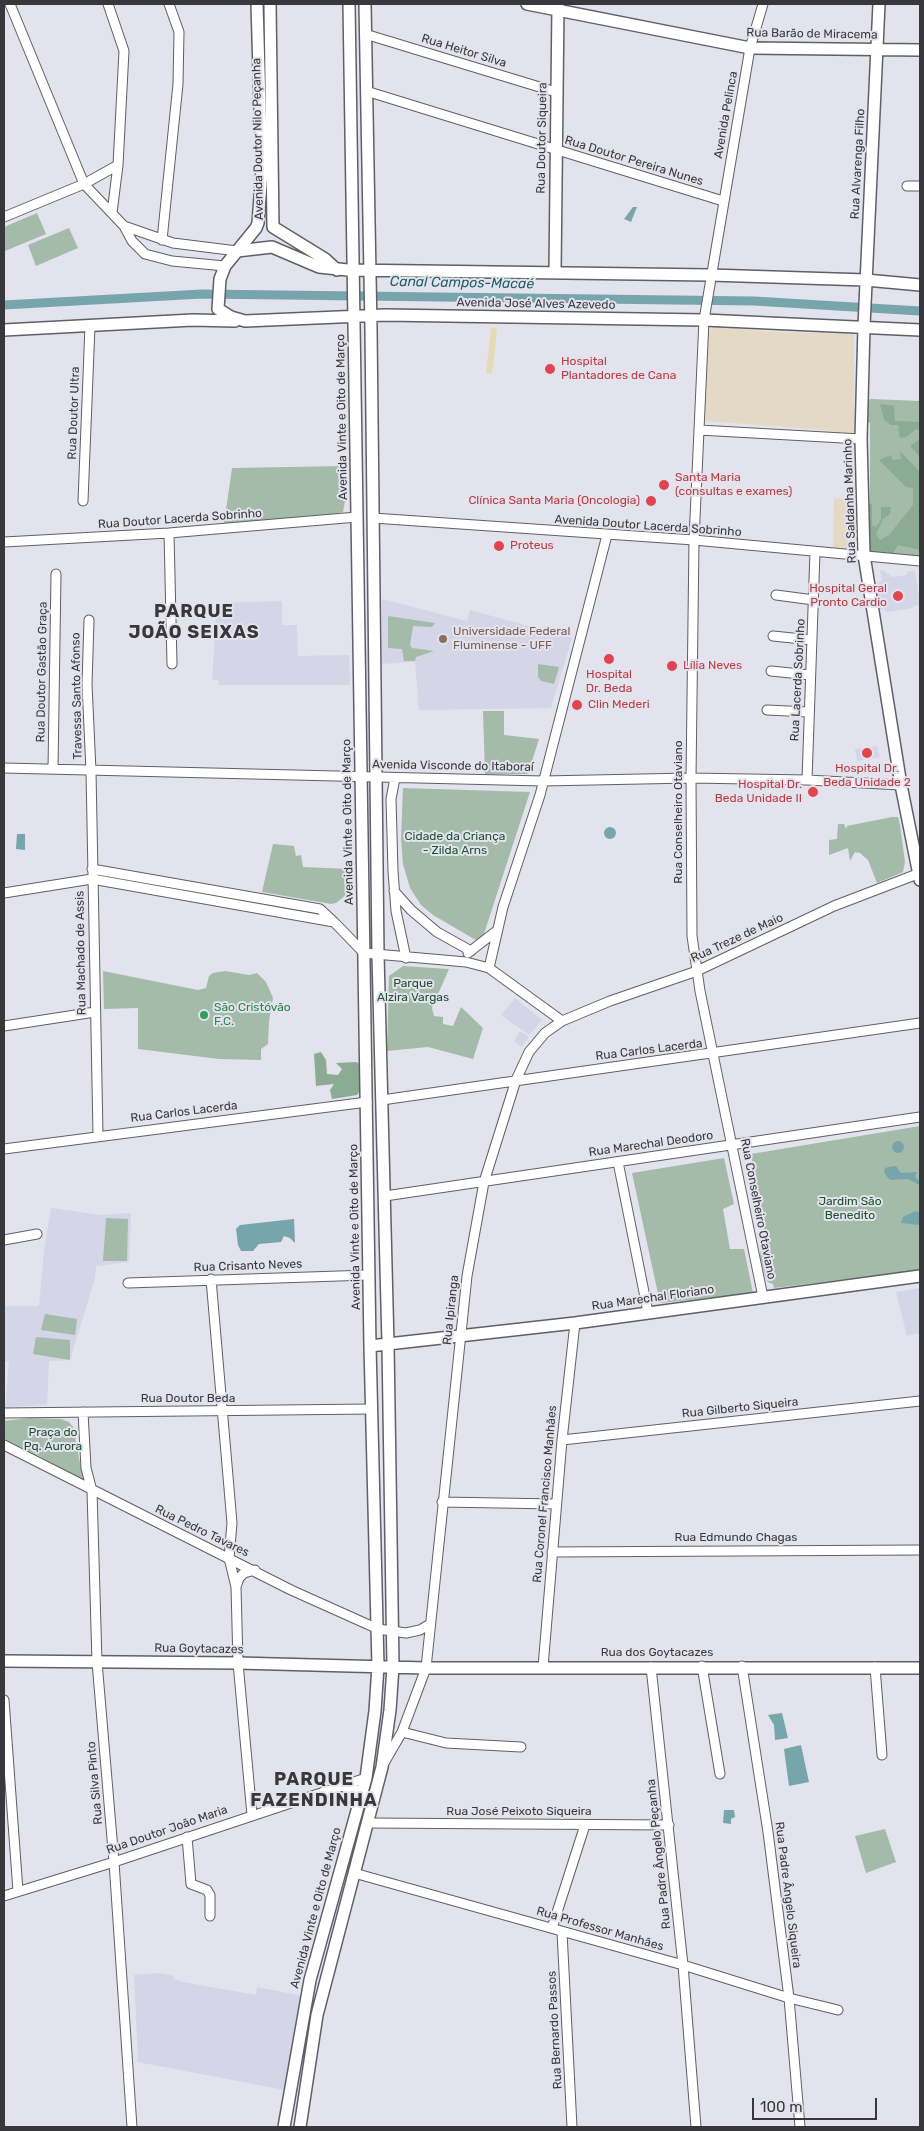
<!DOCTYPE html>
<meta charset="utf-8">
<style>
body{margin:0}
#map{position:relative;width:924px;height:2131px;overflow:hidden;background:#e3e3ed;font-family:Rubik,sans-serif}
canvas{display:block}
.frame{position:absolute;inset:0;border:5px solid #38383c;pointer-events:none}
.scale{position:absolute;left:752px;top:2098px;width:125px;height:22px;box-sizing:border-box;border:2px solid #38383c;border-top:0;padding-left:6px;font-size:15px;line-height:18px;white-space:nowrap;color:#38383c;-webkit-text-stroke:4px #e3e3ed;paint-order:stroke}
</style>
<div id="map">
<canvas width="924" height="2131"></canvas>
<div class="frame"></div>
<div class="scale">100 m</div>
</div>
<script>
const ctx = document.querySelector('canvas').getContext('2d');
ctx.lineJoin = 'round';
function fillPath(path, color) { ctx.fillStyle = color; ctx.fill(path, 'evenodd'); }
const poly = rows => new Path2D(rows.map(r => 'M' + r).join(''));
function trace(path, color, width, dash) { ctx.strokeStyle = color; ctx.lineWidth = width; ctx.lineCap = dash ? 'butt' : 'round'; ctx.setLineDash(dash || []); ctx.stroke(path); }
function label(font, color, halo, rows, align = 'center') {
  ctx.font = font + ' Rubik,sans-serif'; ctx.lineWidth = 4; ctx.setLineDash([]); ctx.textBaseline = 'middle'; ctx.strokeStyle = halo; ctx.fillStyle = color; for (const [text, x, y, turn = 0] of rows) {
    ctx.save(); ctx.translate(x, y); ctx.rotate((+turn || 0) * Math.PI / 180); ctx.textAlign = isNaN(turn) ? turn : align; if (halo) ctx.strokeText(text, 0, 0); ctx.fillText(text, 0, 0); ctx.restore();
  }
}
fillPath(poly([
 [715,327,772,332,854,334,854,436,824,430,706,421,704,410,706,338,708,330],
 [834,498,855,500,855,549,833,548]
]), '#e4d9c5');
fillPath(poly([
 [883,570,892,577,907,575,907,572,915,571,920,605,913,606,913,608,886,612,885,609,880,610,876,587,878,582,882,581,880,571],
 [382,599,467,621,470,610,572,638,551,708,419,710,415,662,382,664],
 [282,601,282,625,297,625,298,656,349,655,350,685,219,685,219,680,212,680,217,603],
 [877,746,880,757,857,761,855,749],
 [515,998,542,1020,529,1035,501,1015],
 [520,1031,529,1037,522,1047,514,1041],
 [51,1208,101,1215,131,1213,129,1262,96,1266,95,1278,70,1360,49,1361,47,1405,5,1407,9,1362,4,1361,4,1306,39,1306,44,1250],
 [920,1288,920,1333,907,1336,896,1292],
 [159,1973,174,1976,174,1979,183,1982,256,1995,257,1987,303,1996,285,2090,138,2062,134,1975]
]), '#d4d5e6');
fillPath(poly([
 [37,213,46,234,5,251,4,227],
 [69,228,78,248,36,266,28,245],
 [870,399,920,401,920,558,870,554,870,423,866,421,866,405],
 [344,466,347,491,343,512,334,514,224,524,232,468],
 [388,616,435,623,432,627,413,626,410,645,412,648,434,651,416,657,415,661,404,661,402,649,388,648],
 [538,664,559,667,554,684,541,681,538,677],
 [483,711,504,711,504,735,539,739,528,774,485,774],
 [403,788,530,792,482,940,474,939,433,915,421,905,410,888,403,864,401,839],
 [892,817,898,817,900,825,905,862,903,872,877,883,868,860,860,853,855,852,850,861,848,848,829,855,829,840,837,839,838,824,844,824,846,829,847,826],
 [273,844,294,846,296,856,301,855,303,867,350,869,351,891,336,903,331,904,262,892],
 [403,966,449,969,432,1008,434,1016,443,1017,443,1024,453,1026,461,1007,483,1028,473,1059,428,1047,387,1051,389,976],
 [103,971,198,990,206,988,209,976,213,973,225,971,249,975,257,973,266,982,273,998,269,1021,268,1044,261,1049,261,1060,219,1059,138,1049,138,1008,104,1009],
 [920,1126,920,1270,774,1288,773,1284,768,1282,765,1276,760,1256,761,1249,766,1243,751,1154],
 [724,1158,734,1204,723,1209,730,1249,744,1249,753,1293,660,1303,632,1173],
 [106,1218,128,1219,127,1261,103,1261],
 [45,1314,77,1319,75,1335,41,1330],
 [36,1337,70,1340,70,1360,33,1354],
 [29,1418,61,1419,69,1422,73,1427,84,1484,41,1457,4,1439,4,1421],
 [885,1829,896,1862,866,1873,855,1836]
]), '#a3bba8');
fillPath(poly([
 [880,404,894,406,895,421,920,422,920,430,916,429,906,437,900,438,898,425,891,425,884,420],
 [920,439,920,457,910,446],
 [900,451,920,472,920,550,898,545,892,555,870,552,868,503,872,504,872,525,876,527,881,520,881,507,891,507,890,514,883,519,876,534,880,540,889,535,913,505,913,488,906,487,879,460,891,455,893,460,901,459],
 [321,1052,326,1060,327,1074,338,1075,342,1069,336,1063,356,1062,360,1064,360,1091,357,1095,332,1099,330,1090,334,1084,316,1086,314,1054]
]), '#8bab92');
fillPath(poly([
 [491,328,497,328,495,352,492,373,486,373]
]), '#e4dbb6');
fillPath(poly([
 [633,207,637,207,631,222,624,219],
 '604 833a6 6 0 1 1 12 0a6 6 0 1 1-12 0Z',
 [17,834,25,834,25,850,16,849],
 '892 1147a6 6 0 1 1 12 0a6 6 0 1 1-12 0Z',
 [893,1166,896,1166,901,1173,917,1172,915,1176,919,1181,920,1185,908,1179,891,1180,888,1178,884,1172,885,1168],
 [916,1211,920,1213,920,1225,901,1223,903,1217],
 [294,1219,295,1243,290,1238,284,1236,281,1242,259,1244,253,1251,241,1251,238,1245,236,1229,240,1225],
 [782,1713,788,1738,775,1740,774,1725,768,1715],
 [801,1745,809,1782,789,1786,784,1749],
 [724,1810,734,1810,735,1817,731,1819,731,1824,723,1823]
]), '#77a5ac');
trace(poly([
 [4,305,202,294,754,301,920,311]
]), '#77a5ac', 9);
const minor = poly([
 [10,4,84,184,124,226,132,241,145,254,172,261,225,266],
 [108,4,124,51,118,165,112,213],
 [365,34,556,92],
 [366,91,723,201],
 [907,186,920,186],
 [4,217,84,184,118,165],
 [124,226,173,243,237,251],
 [162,240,178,84,179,32,169,4],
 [699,430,861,439],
 [83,501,90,326],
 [373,518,694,540,920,561],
 [169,533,172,664],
 [4,542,169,533,357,517],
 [776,595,814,600],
 [89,620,87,684,91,771,98,1135],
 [773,636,812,640],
 [771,671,810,675],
 [767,710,808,712],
 [4,768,543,781,691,778,807,780,901,785],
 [53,769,56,574],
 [395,778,391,799,393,871,396,911,406,958],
 [807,780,815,552],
 [92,869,320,909,334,922],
 [394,891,411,910,437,932,471,951],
 [4,893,92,879,334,922,364,953,466,962,489,968,562,1021],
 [468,953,495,932],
 [489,968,503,907,540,795,607,535],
 [4,1026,95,1012],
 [382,1100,920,1023],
 [4,1149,367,1102],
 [618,1162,648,1312],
 [385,1196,920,1117],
 [4,1240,37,1234],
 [211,1279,232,1523,229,1558,236,1587,238,1663,252,1815],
 [128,1283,369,1275],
 [763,1297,700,991,692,936,691,778,694,540,704,320,750,48,763,4],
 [83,1412,86,1468,92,1491,97,1662,114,1862,132,2127],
 [4,1413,372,1409],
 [562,1440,920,1401],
 [4,1445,291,1590,378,1629,406,1633,420,1630,430,1624],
 [442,1502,556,1504],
 [552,1552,920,1550],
 [236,1587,239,1578,244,1573,255,1570],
 [702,1666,720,1774],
 [742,1666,768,1832,789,1998,800,2127],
 [543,1667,562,1440,575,1323],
 [651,1667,683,1965,696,2127],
 [875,1667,882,1755],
 [4,1700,18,1891],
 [402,1732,446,1743,521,1747],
 [384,1763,402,1732,426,1668,467,1276,484,1182,516,1080,529,1052,545,1033,562,1021,610,1001,697,971,834,906,920,873],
 [368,1823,669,1825],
 [187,1837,191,1884,207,1890,210,1895,210,1916],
 [354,1873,683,1965,789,1998,838,2010],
 [4,1896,114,1862,366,1778],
 [552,1928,585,1825],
 [562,1932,572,2127]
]);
const major = poly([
 [270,4,273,227,325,259,337,270],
 [527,4,750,48,920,50],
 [879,4,864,326,861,439,864,555,901,785,920,880],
 [237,251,272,247,319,267,348,270,710,275,866,280,920,285],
 [555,272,558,4],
 [218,309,231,317,245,321,385,315,704,320,920,330],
 [218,309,220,279,225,266,256,228,258,223,262,171,257,4],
 [4,330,193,320,235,321],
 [370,1346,575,1323,920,1276],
 [4,1661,238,1663,426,1668,920,1668],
 [344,1786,354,1790,360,1797],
 [284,2127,310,1980,366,1778,375,1711,378,1666,370,1346,349,4],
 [300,2127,317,2015,382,1767,390,1710,393,1667,388,1344,378,955,371,329,365,4]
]);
trace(minor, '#5f5f67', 11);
trace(major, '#5f5f67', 14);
trace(minor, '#fff', 9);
trace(major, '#fff', 11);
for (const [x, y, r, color] of [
 [550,369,6,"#e0444e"],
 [664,485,6,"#e0444e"],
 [651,501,6,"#e0444e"],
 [499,546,6,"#e0444e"],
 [898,596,6,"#e0444e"],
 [443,639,5,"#8d6e63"],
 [609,659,6,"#e0444e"],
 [672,666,6,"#e0444e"],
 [577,705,6,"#e0444e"],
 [867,753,6,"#e0444e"],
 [813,792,6,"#e0444e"],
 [204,1015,5,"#2e9e5b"]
]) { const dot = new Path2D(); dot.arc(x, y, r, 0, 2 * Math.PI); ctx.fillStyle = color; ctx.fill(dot); trace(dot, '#e3e3ed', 2); }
label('12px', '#38383c', '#e3e3ed', [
 ["Rua Barão de Miracema",812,34,1],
 ["Rua Heitor Silva",464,51,17],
 ["Avenida Pelinca",726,115,-80],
 ["Rua Doutor Siqueira",542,138,-89],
 ["Avenida Doutor Nilo Peçanha",258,139,-91],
 ["Rua Doutor Pereira Nunes",634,161,17],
 ["Rua Alvarenga Filho",858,164,-87],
 ["Avenida José Alves Azevedo",536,304,1],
 ["Rua Doutor Ultra",74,413,-88],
 ["Avenida Vinte e Oito de Março",342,417,-91],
 ["Rua Saldanha Marinho",850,501,-92],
 ["Rua Doutor Lacerda Sobrinho",180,519,-4],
 ["Avenida Doutor Lacerda Sobrinho",648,526,4],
 ["Rua Doutor Gastão Graça",42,672,-89],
 ["Rua Lacerda Sobrinho",798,680,-87],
 ["Travessa Santo Afonso",77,696,-91],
 ["Avenida Visconde do Itaboraí",453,766,1],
 ["Rua Conselheiro Otaviano",679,812,-90],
 ["Avenida Vinte e Oito de Março",348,822,-91],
 ["Rua Treze de Maio",737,938,-25],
 ["Rua Machado de Assis",81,953,-91],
 ["Rua Carlos Lacerda",649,1050,-7],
 ["Rua Carlos Lacerda",184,1112,-7],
 ["Rua Marechal Deodoro",651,1144,-8],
 ["Rua Conselheiro Otaviano",758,1209,79],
 ["Avenida Vinte e Oito de Março",355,1227,-91],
 ["Rua Crisanto Neves",248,1266,-2],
 ["Rua Marechal Floriano",653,1298,-8],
 ["Rua Ipiranga",451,1310,-84],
 ["Rua Doutor Beda",188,1399],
 ["Rua Gilberto Siqueira",740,1408,-6],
 ["Rua Coronel Francisco Manhães",545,1494,-85],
 ["Rua Pedro Tavares",202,1531,26],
 ["Rua Edmundo Chagas",736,1538],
 ["Rua Goytacazes",199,1649,1],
 ["Rua dos Goytacazes",657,1653],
 ["Rua Silva Pinto",95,1783,-95],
 ["Rua José Peixoto Siqueira",519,1812],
 ["Rua Doutor João Maria",167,1830,-19],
 ["Rua Padre Ângelo Peçanha",659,1854,-96],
 ["Rua Padre Ângelo Siqueira",788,1895,83],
 ["Avenida Vinte e Oito de Março",316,1908,-75],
 ["Rua Professor Manhães",600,1929,16],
 ["Rua Bernardo Passos",555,2030,-93]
]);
label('12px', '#be3a42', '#e3e3ed', [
 ["Hospital",561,362],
 ["Plantadores de Cana",561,376],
 ["Santa Maria",675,478],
 ["(consultas e exames)",675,492],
 ["Clínica Santa Maria (Oncologia)",640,501,"right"],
 ["Proteus",510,546],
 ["Hospital Geral",887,589,"right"],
 ["Pronto Cardio",887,603,"right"],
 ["Lília Neves",683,666],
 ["Hospital",609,675,"center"],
 ["Dr. Beda",609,689,"center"],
 ["Clin Mederi",588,705],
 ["Hospital Dr.",867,769,"center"],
 ["Beda Unidade 2",867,783,"center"],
 ["Hospital Dr.",802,785,"right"],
 ["Beda Unidade II",802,799,"right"]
], 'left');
label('12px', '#785e54', '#e3e3ed', [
 ["Universidade Federal",453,632],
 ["Fluminense - UFF",453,646]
], 'left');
label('12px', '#1c502e', '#e3e3ed', [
 ["Cidade da Criança",455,837],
 ["- Zilda Arns",455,851],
 ["Parque",413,984],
 ["Alzira Vargas",413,998],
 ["Jardim São",850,1202],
 ["Benedito",850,1216],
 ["Praça do",53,1433],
 ["Pq. Aurora",53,1447]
]);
label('12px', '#27864d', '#e3e3ed', [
 ["São Cristóvão",214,1008],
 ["F.C.",214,1022]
], 'left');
label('italic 14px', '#205f68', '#e3e3ed', [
 ["Canal Campos-Macaé",462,283,1]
]);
ctx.letterSpacing = '1px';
label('bold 18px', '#38383c', '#e3e3ed', [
 ["PARQUE",194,612],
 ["JOÃO SEIXAS",194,633],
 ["PARQUE",314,1780],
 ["FAZENDINHA",314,1801]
]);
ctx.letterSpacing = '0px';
</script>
